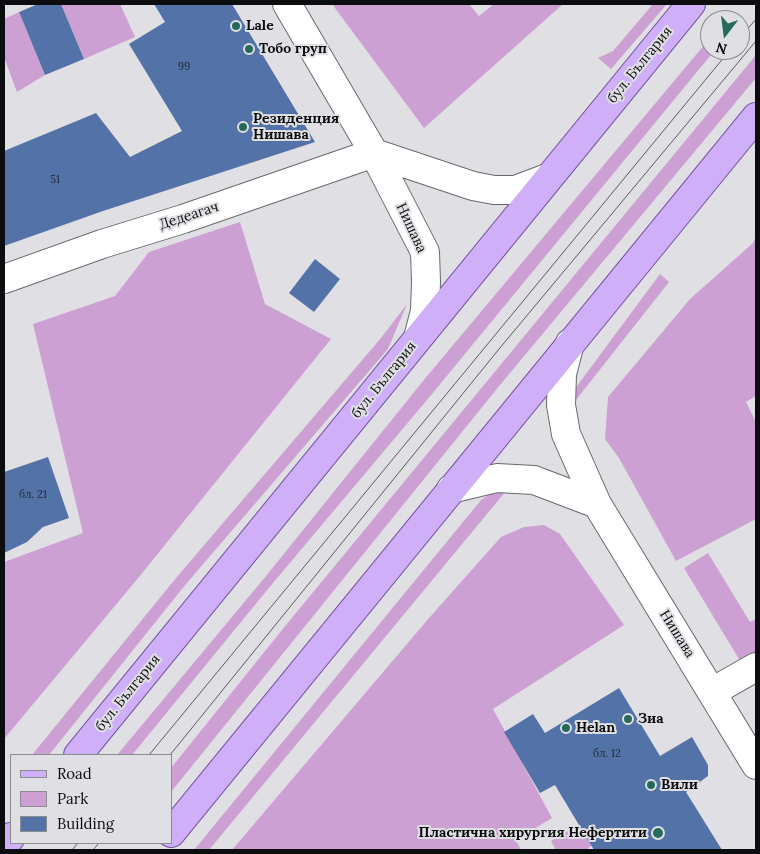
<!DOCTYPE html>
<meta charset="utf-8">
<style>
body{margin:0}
#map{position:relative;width:760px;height:854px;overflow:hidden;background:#e0e0e4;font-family:Lora,serif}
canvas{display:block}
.frame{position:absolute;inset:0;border:5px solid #0c0d0e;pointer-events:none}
.legend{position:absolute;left:10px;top:754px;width:162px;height:90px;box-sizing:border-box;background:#e0e0e4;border:1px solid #8b8c8e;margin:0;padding:6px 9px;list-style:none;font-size:15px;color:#0c0d0e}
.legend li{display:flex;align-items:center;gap:10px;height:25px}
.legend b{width:25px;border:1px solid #8b8c8e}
.north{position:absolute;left:700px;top:10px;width:50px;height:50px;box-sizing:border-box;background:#e0e0e4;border:1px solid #8b8c8e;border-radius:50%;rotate:195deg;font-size:14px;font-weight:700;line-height:20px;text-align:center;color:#0c0d0e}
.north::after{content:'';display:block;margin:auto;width:18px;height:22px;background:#266a5c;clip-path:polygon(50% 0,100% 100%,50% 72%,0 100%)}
</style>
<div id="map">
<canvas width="760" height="854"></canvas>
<div class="frame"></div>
<ul class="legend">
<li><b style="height:6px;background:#cfb0f8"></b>Road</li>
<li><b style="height:14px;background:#cda0d3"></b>Park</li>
<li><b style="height:14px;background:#5373a8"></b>Building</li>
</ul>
<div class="north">N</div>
</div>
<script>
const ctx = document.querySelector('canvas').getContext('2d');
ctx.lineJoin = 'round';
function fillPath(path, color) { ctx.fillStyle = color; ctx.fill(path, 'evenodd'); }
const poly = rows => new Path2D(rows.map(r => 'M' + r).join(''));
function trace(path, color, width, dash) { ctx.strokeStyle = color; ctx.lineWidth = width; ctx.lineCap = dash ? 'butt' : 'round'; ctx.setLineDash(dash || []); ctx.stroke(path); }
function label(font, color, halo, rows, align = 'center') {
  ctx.font = font + ' Lora,serif'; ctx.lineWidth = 4; ctx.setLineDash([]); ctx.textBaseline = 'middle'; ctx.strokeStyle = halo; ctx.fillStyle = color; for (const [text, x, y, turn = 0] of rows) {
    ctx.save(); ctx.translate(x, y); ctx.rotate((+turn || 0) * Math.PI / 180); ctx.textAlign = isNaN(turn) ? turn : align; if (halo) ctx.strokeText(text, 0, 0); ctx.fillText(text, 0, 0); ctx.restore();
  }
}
fillPath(poly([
 [61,4,120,4,135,37,84,59],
 [332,4,469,4,479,16,494,4,563,4,424,128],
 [653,4,667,4,611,69,598,58,613,51],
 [19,12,45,75,17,92,4,57,4,19],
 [710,38,710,50,715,50,432,394,273,583,132,755,117,755,266,576,423,381],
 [756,55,756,78,500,385,171,792,171,768,286,625],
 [240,222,265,304,331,339,139,577,4,739,4,562,83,533,33,324,115,296,149,252],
 [756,236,756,396,746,402,756,422,756,519,676,561,619,458,605,439,608,397,690,299,753,243],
 [660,274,669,282,572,405,574,390],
 [407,304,388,349,186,584,49,755,32,755,176,578,381,338],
 [506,491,209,850,194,850,481,500,493,492],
 [544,525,560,534,624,625,493,709,552,818,516,840,521,850,232,850,429,618,501,537,524,527],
 [708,553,750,622,756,619,756,656,742,664,684,568],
 [599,813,612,835,588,848,588,850,556,850,551,841]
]), '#cda0d3');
fillPath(poly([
 [38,4,61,4,84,59,45,75,19,12],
 [154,4,232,4,315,142,103,211,4,246,4,151,96,113,130,157,182,131,129,44,165,22],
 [315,259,340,279,314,312,289,293],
 [48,457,69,518,43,527,27,542,4,553,4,472],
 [619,688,660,756,692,737,708,765,708,776,686,792,722,850,594,850,555,785,540,793,504,732,533,714,545,733]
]), '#5373a8');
const minor = poly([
 [287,4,374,153,425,252,426,282,425,311,418,338],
 [374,153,473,186,494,190,515,190,547,178],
 [4,279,102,244,183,219,374,153],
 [570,343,562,374,561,405,566,434,597,504,756,765],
 [451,489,497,478,534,480,597,504],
 [712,692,756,667]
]);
const major = poly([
 [78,755,691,4],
 [171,833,756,117],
 [4,846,11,837]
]);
trace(minor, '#69696d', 30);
trace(major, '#7654a3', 30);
trace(minor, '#fff', 28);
trace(major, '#cfb0f8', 28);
trace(poly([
 [740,38,756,19],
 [149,755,730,50],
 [170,755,499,349,756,41],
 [72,850,78,843],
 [93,850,99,843]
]), '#5b5b5d', 1);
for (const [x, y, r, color] of [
 [236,26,5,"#266a5c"],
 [249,49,5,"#266a5c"],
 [243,127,5,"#266a5c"],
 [628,719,5,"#266a5c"],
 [566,728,5,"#266a5c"],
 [651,785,5,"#266a5c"],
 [658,833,6,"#266a5c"]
]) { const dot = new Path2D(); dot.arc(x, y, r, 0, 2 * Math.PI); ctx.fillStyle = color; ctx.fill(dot); trace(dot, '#e0e0e4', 2); }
label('11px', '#1e2634', null, [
 ["99",184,67],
 ["51",55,180],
 ["бл. 21",33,495],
 ["бл. 12",607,754]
]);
label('bold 14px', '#0c0d0e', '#e0e0e4', [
 ["Lale",246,26],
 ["Тобо груп",259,49],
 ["Резиденция",253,119],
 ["Нишава",253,135],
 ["Зиа",638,719],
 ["Helan",576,728],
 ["Вили",661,785],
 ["Пластична хирургия Нефертити",647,833,"right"]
], 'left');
label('14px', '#0c0d0e', '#e0e0e4', [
 ["бул. България",640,65,-51],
 ["Дедеагач",189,216,-18],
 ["Нишава",411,228,65],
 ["бул. България",384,380,-51],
 ["Нишава",677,634,58],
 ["бул. България",128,693,-51]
]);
</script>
